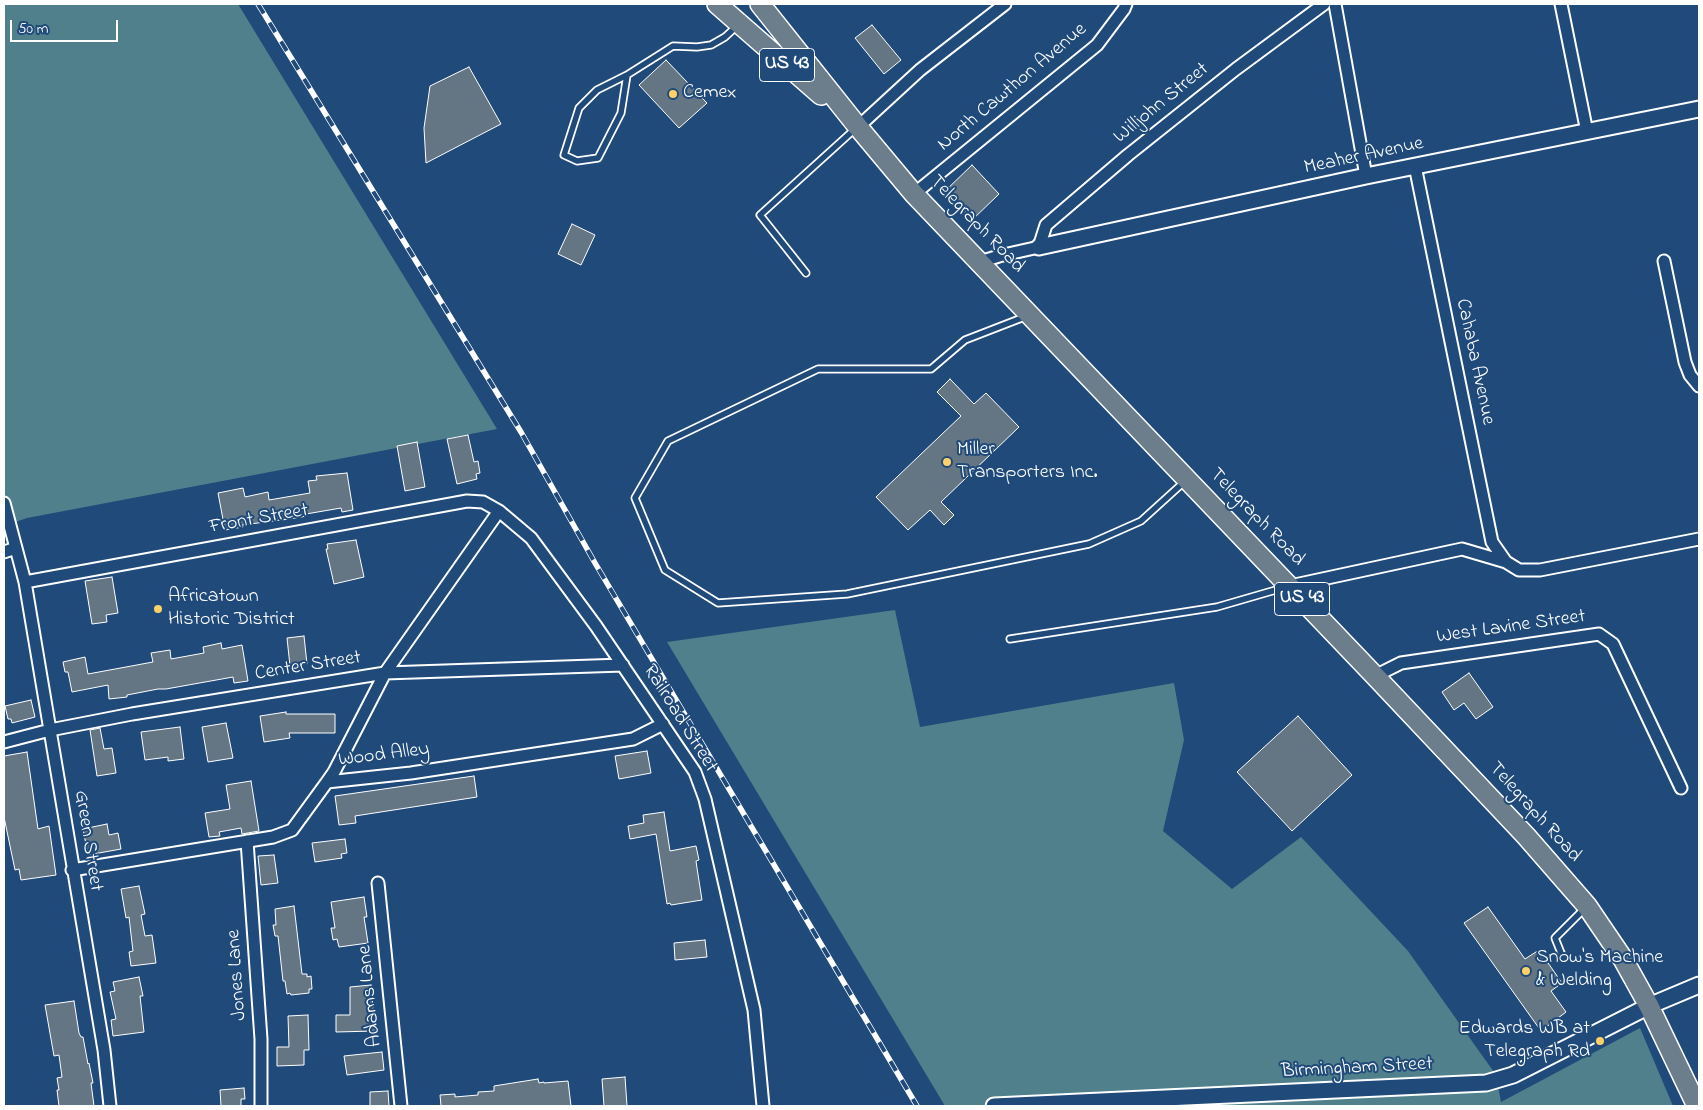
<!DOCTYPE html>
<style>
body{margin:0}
#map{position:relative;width:1703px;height:1110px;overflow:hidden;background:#1f4a7a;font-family:"Indie Flower",sans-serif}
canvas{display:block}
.frame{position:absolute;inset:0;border:5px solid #fff;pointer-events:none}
.scale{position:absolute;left:10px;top:20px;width:108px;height:22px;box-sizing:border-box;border:2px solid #fff;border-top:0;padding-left:6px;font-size:15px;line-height:18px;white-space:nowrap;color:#fff;-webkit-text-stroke:4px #1f4a7a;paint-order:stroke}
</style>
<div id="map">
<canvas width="1703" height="1110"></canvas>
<div class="frame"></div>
<div class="scale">50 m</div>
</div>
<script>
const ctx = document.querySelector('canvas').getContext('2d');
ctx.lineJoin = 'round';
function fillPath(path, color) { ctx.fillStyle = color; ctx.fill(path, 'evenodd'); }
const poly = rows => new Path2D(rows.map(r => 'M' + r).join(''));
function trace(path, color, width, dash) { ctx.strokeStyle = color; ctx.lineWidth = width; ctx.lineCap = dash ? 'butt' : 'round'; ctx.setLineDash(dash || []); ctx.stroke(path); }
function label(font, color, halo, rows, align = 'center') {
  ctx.font = font + ' "Indie Flower",sans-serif'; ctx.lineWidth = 4; ctx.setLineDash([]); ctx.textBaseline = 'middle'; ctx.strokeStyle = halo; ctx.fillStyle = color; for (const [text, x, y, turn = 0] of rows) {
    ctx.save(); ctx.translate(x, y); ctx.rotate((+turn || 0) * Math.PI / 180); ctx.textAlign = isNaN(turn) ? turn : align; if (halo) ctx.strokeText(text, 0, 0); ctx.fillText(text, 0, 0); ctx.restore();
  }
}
fillPath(poly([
 [4,4,238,4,497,429,27,518,4,526],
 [895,610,920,727,1174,683,1184,740,1163,831,1232,889,1301,837,1408,951,1496,1075,1501,1102,1640,1028,1673,1106,945,1106,667,642]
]), '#4f808b');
const building = poly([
 [872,25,901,60,884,74,855,38,872,25],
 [666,60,707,103,679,128,639,85,666,60],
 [469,67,501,124,426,163,424,128,430,86,469,67],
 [972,165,999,194,970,222,943,193,972,165],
 [572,224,595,235,581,265,558,254,572,224],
 [950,379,974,404,986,393,1019,427,941,502,954,515,944,525,930,510,908,530,876,497,961,416,937,392,950,379],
 [468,435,474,462,478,461,480,473,476,474,477,479,457,484,447,439,468,435],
 [417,442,425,487,405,491,397,446,417,442],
 [347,473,353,510,342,512,341,508,306,514,307,516,289,519,242,525,243,527,225,530,218,493,243,488,245,497,268,492,269,500,310,493,308,481,317,480,316,476,347,473],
 [356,540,364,577,334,584,326,549,328,549,327,544,356,540],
 [112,577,118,613,106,615,107,622,92,624,85,581,112,577],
 [304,636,307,664,290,666,287,638,304,636],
 [221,643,222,649,242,645,248,681,234,683,233,677,166,689,158,689,127,695,127,697,109,699,108,685,72,692,68,672,65,672,63,662,85,657,88,674,153,662,151,653,170,650,171,659,204,653,203,647,221,643],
 [1469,673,1493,707,1476,719,1464,703,1454,710,1442,692,1469,673],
 [31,700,35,717,12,723,11,719,8,719,5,706,31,700],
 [286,712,286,714,335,714,335,733,289,733,290,738,264,742,260,716,286,712],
 [1298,716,1352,775,1292,831,1237,772,1298,716],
 [226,723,233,758,208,762,202,727,226,723],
 [180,727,184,759,168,761,168,757,145,760,141,732,180,727],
 [100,728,104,749,112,748,116,773,97,776,90,730,100,728],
 [647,751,651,773,619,779,615,756,647,751],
 [27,752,38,829,49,826,56,875,21,880,19,869,15,870,4,817,4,756,27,752],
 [474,776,477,797,355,816,356,823,339,825,335,796,474,776],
 [251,781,259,831,242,834,241,828,219,832,220,836,209,837,205,813,230,809,226,785,251,781],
 [664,812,670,851,696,846,699,860,696,861,697,868,702,900,671,905,670,903,667,904,656,834,630,839,628,826,644,823,643,815,664,812],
 [107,824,109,835,118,833,121,849,88,855,83,829,107,824],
 [345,839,347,853,341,854,342,858,315,862,312,843,345,839],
 [274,855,278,883,261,885,258,856,274,855],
 [139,886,145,914,141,915,145,936,152,935,156,963,131,966,129,952,133,951,132,943,129,917,126,918,121,889,139,886],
 [364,897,367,917,364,917,368,943,339,947,337,939,333,940,331,928,335,928,331,902,364,897],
 [294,906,302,974,307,974,307,977,311,976,312,989,309,989,309,993,291,995,290,993,287,994,285,981,283,981,278,936,275,936,273,925,276,925,275,909,294,906],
 [1488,907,1525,959,1539,950,1562,983,1551,991,1566,1012,1541,1031,1464,923,1488,907],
 [705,940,707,957,675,960,674,943,705,940],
 [139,977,143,996,140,996,144,1032,113,1036,111,1020,116,1019,110,992,115,991,113,982,139,977],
 [371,985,375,1031,336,1032,336,1015,350,1015,350,987,371,985],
 [74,1001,79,1033,81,1037,83,1037,88,1064,89,1063,93,1083,91,1083,94,1106,59,1106,57,1090,59,1090,57,1078,62,1077,59,1055,54,1056,45,1005,74,1001],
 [308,1015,309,1050,304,1050,304,1065,277,1066,277,1047,289,1047,288,1016,308,1015],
 [382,1052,384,1070,347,1075,344,1056,382,1052],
 [625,1077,627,1106,604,1106,602,1079,625,1077],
 [538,1079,539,1083,544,1082,544,1083,568,1081,571,1106,441,1106,440,1095,455,1094,455,1097,478,1095,478,1092,494,1091,494,1086,538,1079],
 [244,1088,245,1099,241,1099,241,1106,221,1106,220,1090,244,1088],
 [388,1091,389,1106,370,1106,370,1092,388,1091]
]);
fillPath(building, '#647584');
trace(building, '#fff', 1);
const service = poly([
 [627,75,621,113,598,158,577,161,564,155,579,108,597,90,627,75],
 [627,75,673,46,697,47,711,45,725,37,738,25],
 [806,273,760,215,856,128],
 [1027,316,965,340,931,369,818,369,668,441,635,498,665,570,718,603,847,594,1089,544,1141,521,1184,482],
 [1010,639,1217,607,1286,587],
 [1563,958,1555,938,1585,908]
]);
const minor = poly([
 [1335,4,1366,176],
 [1561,4,1587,132],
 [858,127,920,70,1005,4],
 [1415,166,1492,542,1506,562],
 [914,194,1097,45,1124,9,1126,4],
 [1664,261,1685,362,1690,375,1699,386],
 [980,262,999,256,1039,247,1046,225,1128,155,1236,69,1324,4],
 [4,503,25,582,104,1050,110,1106],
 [4,552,16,548],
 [25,582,467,501,483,502,499,511,531,538,596,626,695,772,705,799,754,1010,763,1106],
 [1290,586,1462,549,1506,562,1519,570,1540,570,1699,539],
 [1375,676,1401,663,1599,634,1613,644,1681,788],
 [4,742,50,730,132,714,385,673,623,665],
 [327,782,334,772,385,673,499,511],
 [247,841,261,1039,261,1106],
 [72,870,273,837,292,830,327,782,411,773,633,739,663,724],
 [378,883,401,1106]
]);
const tertiary = poly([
 [1039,247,1366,176,1699,109],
 [994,1106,1486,1083,1513,1075,1649,1006,1699,985]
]);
const primary = poly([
 [717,4,821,95],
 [760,4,858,127,914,194,1375,676,1526,836,1587,906,1623,959,1649,1006,1697,1106]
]);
trace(service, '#fff', 9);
trace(minor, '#fff', 15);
trace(tertiary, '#fff', 19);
trace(primary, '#fff', 22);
trace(service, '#1f4a7a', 5.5);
trace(minor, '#1f4a7a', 11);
trace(tertiary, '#1f4a7a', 15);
trace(primary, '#6c7d8b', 19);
const rail = poly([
 [258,4,521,432,595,563,917,1106]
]);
trace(rail, '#fff', 5.5);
trace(rail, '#1f4a7a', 4, [11]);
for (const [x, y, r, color] of [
 [673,94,5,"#ffd166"],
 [947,462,5,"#ffd166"],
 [158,609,5,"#ffd166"],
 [1526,971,5,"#ffd166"],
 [1600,1041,5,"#ffd166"]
]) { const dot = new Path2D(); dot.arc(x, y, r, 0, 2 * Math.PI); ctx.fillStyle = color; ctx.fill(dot); trace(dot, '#1f4a7a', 2); }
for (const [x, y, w] of [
 [787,65,55],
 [1302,599,55]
]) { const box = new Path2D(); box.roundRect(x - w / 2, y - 16.5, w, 33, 4); ctx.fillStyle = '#1f4a7a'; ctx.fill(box); trace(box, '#fff', 1); }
label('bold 19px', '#fff', null, [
 ["US 43",787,65],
 ["US 43",1302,599]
]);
label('20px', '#fff', '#1f4a7a', [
 ["North Cawthon Avenue",1013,88,-40],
 ["Willjohn Street",1162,104,-39],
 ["Meaher Avenue",1364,157,-12],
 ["Telegraph Road",976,225,46],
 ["Cahaba Avenue",1474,362,78],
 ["Telegraph Road",1256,518,46],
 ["Front Street",259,520,-10],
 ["West Lavine Street",1511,628,-8],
 ["Center Street",308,667,-9],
 ["Railroad Street",679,719,58],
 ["Wood Alley",384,756,-7],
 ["Telegraph Road",1534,813,48],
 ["Green Street",87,841,81],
 ["Jones Lane",238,975,-94],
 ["Adams Lane",371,996,-96],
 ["Birmingham Street",1357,1069,-3]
]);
label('20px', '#fff', '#1f4a7a', [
 ["Cemex",683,94],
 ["Miller",957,451],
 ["Transporters Inc.",957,474],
 ["Africatown",168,598],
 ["Historic District",168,621],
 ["Snow's Machine",1536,959],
 ["& Welding",1536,982],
 ["Edwards WB at",1590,1030,"right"],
 ["Telegraph Rd",1590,1053,"right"]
], 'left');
</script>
